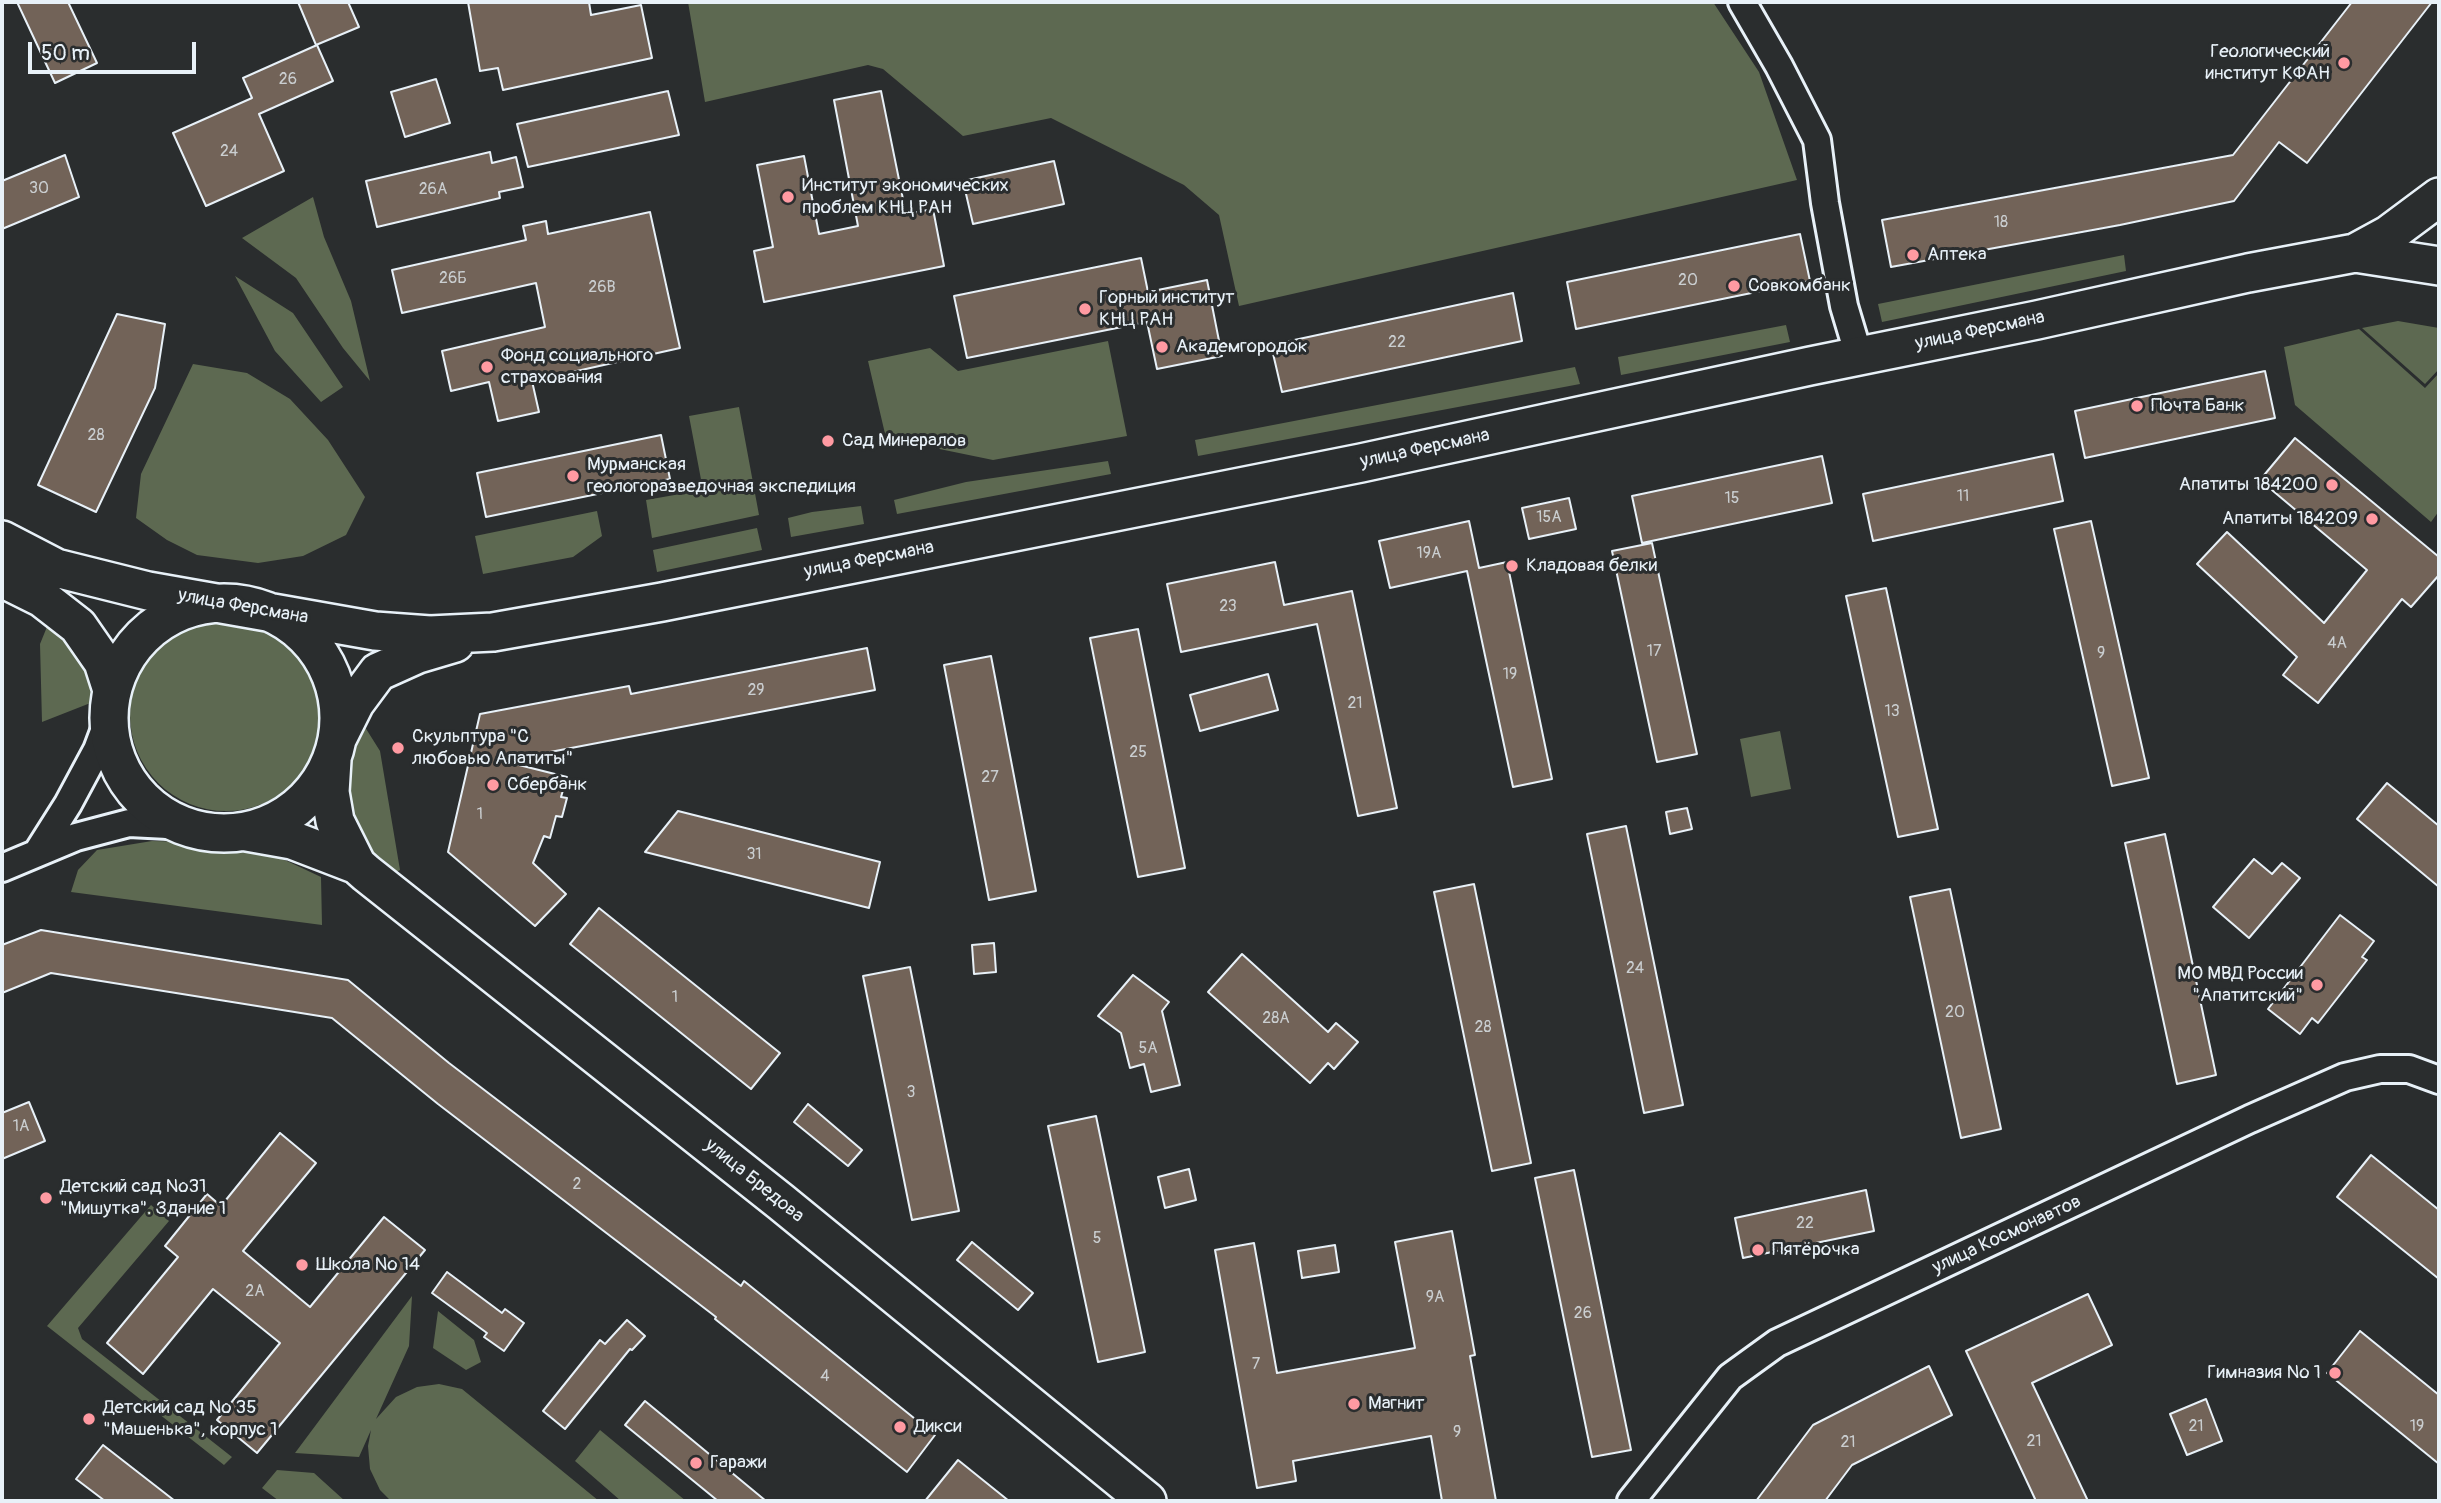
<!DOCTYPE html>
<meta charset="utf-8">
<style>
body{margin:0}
#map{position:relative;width:2441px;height:1503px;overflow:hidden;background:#2a2d2e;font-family:Pangolin,sans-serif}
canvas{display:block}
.frame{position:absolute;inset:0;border:4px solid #e8f1f8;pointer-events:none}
.scale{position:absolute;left:28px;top:42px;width:168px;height:32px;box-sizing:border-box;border:4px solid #e8f1f8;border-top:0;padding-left:9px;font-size:21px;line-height:24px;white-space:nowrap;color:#e8f1f8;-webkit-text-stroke:5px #2a2d2e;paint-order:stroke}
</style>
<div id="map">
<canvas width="2441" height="1503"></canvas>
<div class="frame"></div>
<div class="scale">50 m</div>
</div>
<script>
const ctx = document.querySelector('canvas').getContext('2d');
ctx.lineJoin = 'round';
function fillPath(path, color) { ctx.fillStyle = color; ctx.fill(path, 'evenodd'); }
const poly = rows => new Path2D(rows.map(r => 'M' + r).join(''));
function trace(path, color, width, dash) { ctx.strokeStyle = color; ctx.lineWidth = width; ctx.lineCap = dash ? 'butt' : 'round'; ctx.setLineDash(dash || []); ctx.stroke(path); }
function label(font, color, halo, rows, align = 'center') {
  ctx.font = font + ' Pangolin,sans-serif'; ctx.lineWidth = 6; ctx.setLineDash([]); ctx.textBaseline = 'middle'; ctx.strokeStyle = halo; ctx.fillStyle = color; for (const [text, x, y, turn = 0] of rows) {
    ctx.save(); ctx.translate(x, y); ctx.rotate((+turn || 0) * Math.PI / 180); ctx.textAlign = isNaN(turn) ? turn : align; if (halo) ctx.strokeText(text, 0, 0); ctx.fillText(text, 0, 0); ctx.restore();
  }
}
fillPath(poly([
 [688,2,1713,2,1759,72,1797,180,1239,306,1219,215,1184,185,1051,118,963,136,883,69,868,65,705,102],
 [313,197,324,237,351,301,370,381,343,348,296,278,242,238],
 [2124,255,2126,271,1882,322,1878,304],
 [235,276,293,313,343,387,321,402,275,351],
 [2398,321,2439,328,2439,369,2425,384,2362,328],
 [1786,325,1790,342,1621,375,1618,357],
 [2359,329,2425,388,2439,373,2439,511,2431,522,2295,405,2284,347],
 [1108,341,1127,436,993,460,886,438,868,361,930,348,958,371],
 [193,364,247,373,290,399,328,440,365,497,346,535,303,556,258,563,197,555,167,540,136,518,141,474],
 [1575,367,1580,384,1198,456,1195,440],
 [739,407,759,515,652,538,646,500,703,490,689,416],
 [1108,461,1111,474,897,514,894,500,966,482],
 [861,506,864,524,791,537,788,518,812,512],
 [597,511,602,536,573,557,483,574,475,536],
 [757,528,762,550,657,572,653,550],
 [51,617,87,669,93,702,42,722,40,644],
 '130 715a96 96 0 1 1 192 0a96 96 0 1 1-192 0Z',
 [358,716,380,751,400,870,387,878,361,849,343,802,346,755],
 [1780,731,1791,789,1751,797,1740,739],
 [152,841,235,843,287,861,321,877,322,925,71,892,78,870,97,850],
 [151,1205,169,1221,78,1328,82,1339,232,1457,224,1465,47,1326],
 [412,1296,409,1346,376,1419,396,1397,417,1387,439,1384,462,1389,599,1501,391,1501,380,1490,370,1469,368,1446,371,1430,359,1457,295,1453],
 [438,1311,474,1340,481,1362,466,1370,433,1348],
 [600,1430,686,1501,621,1501,575,1461],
 [277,1470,314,1473,345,1501,279,1501,262,1488]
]), '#5d6951');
const building = poly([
 [17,2,68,2,97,63,55,83,17,2],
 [298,2,348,2,359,27,316,45,298,2],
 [468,2,589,2,591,15,641,5,652,58,503,90,498,68,480,71,468,2],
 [2352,2,2432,2,2307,163,2279,142,2234,201,2120,225,1891,267,1882,220,2233,155,2352,2],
 [317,45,333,81,259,114,284,171,206,206,173,133,252,98,243,78,317,45],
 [436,79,450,123,405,137,391,92,436,79],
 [668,91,679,135,528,167,517,124,668,91],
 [881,91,906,214,933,209,944,266,764,302,754,251,773,247,757,165,804,156,819,234,858,226,834,100,881,91],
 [490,152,492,163,516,157,523,187,499,192,500,198,377,227,366,181,490,152],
 [65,155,79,197,2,229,2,181,65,155],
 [1054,161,1064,204,973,224,963,181,1054,161],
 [650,212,680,348,532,381,539,412,498,421,489,382,451,391,442,351,545,327,536,283,402,313,392,270,526,240,523,226,546,221,548,234,650,212],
 [1800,234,1810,281,1576,329,1567,282,1800,234],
 [1141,258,1148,292,1207,280,1222,356,1157,369,1147,322,967,358,954,296,1141,258],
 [1513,293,1522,341,1282,392,1271,345,1513,293],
 [117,314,165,324,155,388,96,512,38,485,117,314],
 [2265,371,2275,418,2085,458,2075,411,2265,371],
 [661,435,670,479,486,517,477,473,661,435],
 [2295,438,2439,557,2439,575,2411,607,2402,599,2318,703,2283,675,2297,657,2197,564,2227,532,2324,623,2367,570,2260,480,2295,438],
 [2053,454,2063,501,1873,541,1863,494,2053,454],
 [1822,456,1832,503,1642,543,1632,496,1822,456],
 [1569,498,1576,529,1529,539,1522,508,1569,498],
 [1469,521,1479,568,1507,562,1552,779,1513,787,1467,571,1390,588,1379,541,1469,521],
 [2091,521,2149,778,2112,786,2054,529,2091,521],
 [1652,543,1697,754,1657,762,1612,551,1652,543],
 [1275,562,1284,605,1352,591,1397,808,1358,816,1317,624,1181,652,1167,584,1275,562],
 [1886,588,1938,829,1898,837,1846,596,1886,588],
 [1138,629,1185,868,1138,877,1090,638,1138,629],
 [867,648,875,690,503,761,567,777,561,797,567,798,562,817,556,816,550,838,544,836,533,863,566,894,535,926,448,852,480,714,629,686,631,694,867,648],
 [991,656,1036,891,989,900,944,665,991,656],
 [1268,674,1278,710,1200,731,1190,695,1268,674],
 [2387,783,2439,826,2439,887,2357,819,2387,783],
 [1687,808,1692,829,1670,834,1666,812,1687,808],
 [678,811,880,862,869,908,645,852,678,811],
 [1626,826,1683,1105,1644,1113,1587,834,1626,826],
 [2165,834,2216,1075,2177,1084,2125,843,2165,834],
 [2254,859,2272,874,2282,863,2300,878,2249,938,2213,907,2254,859],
 [1474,884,1531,1163,1492,1171,1434,892,1474,884],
 [1950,889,2001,1129,1961,1138,1910,897,1950,889],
 [599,908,780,1053,751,1089,570,944,599,908],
 [2340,915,2374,941,2362,957,2367,960,2318,1023,2312,1018,2300,1034,2268,1009,2340,915],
 [41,930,348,980,449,1063,741,1286,744,1281,935,1435,907,1472,715,1319,716,1317,438,1104,332,1018,51,973,2,993,2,945,41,930],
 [994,943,996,972,974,974,972,945,994,943],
 [1242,954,1328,1032,1336,1023,1358,1042,1334,1069,1328,1063,1310,1083,1208,992,1242,954],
 [910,967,959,1211,912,1220,863,976,910,967],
 [1133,975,1169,1002,1162,1011,1180,1085,1151,1092,1144,1064,1130,1068,1121,1033,1098,1016,1133,975],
 [29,1102,45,1141,2,1159,2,1113,29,1102],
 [808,1104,862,1150,848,1166,794,1122,808,1104],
 [1096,1116,1145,1352,1098,1362,1048,1126,1096,1116],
 [280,1133,316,1163,243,1251,310,1307,384,1217,425,1250,257,1453,217,1420,280,1343,213,1289,143,1374,107,1343,178,1257,165,1246,207,1194,221,1206,280,1133],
 [2371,1155,2439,1210,2439,1279,2337,1197,2371,1155],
 [1189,1169,1196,1200,1165,1208,1158,1177,1189,1169],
 [1574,1170,1631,1450,1592,1457,1535,1178,1574,1170],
 [1866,1190,1874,1231,1743,1258,1735,1218,1866,1190],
 [1452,1231,1475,1355,1470,1356,1496,1501,1442,1501,1431,1436,1293,1461,1296,1481,1257,1488,1215,1250,1254,1243,1277,1373,1415,1348,1395,1242,1452,1231],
 [972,1242,1033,1293,1018,1310,957,1260,972,1242],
 [1335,1245,1339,1272,1302,1278,1298,1251,1335,1245],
 [447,1272,502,1313,505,1309,524,1323,504,1351,484,1337,487,1333,432,1293,447,1272],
 [2088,1294,2112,1345,2032,1383,2088,1501,2036,1501,1966,1351,2088,1294],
 [627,1320,645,1336,632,1350,630,1349,565,1429,543,1411,600,1340,605,1344,627,1320],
 [2360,1331,2439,1395,2439,1464,2327,1373,2360,1331],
 [1929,1366,1952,1415,1852,1465,1825,1501,1756,1501,1813,1425,1929,1366],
 [2206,1399,2222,1441,2187,1455,2170,1414,2206,1399],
 [645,1401,766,1501,718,1501,625,1425,645,1401],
 [103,1445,175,1501,105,1501,76,1479,103,1445],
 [958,1460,1009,1501,925,1501,958,1460]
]);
fillPath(building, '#726358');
trace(building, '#e8f1f8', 2);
const street = poly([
 [1742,2,1779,66,1817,140,1825,203,1844,306,1859,356],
 [37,853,68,804,97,750,109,718],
 [2,868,76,837,129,823,207,827],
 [1631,1501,1730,1377,1777,1343,2250,1119,2345,1077,2380,1069,2409,1069,2439,1080]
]);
const secondary = poly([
 [2355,253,2439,266],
 [2,540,56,568,148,591,375,631,430,635,493,632,662,602,1361,463,1810,366,2037,320,2248,273,2355,253,2388,235,2439,197],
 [2,578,42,598,78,626,103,662,111,687],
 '109 718a115 115 0 1 1 230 0a115 115 0 1 1-230 0Z',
 [338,737,355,703,378,672,418,654,455,643],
 [332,760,330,792,335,821,357,865,366,873,781,1202,1147,1501],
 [247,832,292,840,357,865]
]);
trace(street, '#e8f1f8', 32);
trace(secondary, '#e8f1f8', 42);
trace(street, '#2a2d2e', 26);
trace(secondary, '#2a2d2e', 37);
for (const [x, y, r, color] of [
 [2344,63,7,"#ff9aa2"],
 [788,197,7,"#ff9aa2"],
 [1913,255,7,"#ff9aa2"],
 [1734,286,7,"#ff9aa2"],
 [1085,309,7,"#ff9aa2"],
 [1162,347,7,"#ff9aa2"],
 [487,367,7,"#ff9aa2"],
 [2137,406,7,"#ff9aa2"],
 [828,441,7,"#ff9aa2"],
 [573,476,7,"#ff9aa2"],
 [2332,485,7,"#ff9aa2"],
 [2372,519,7,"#ff9aa2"],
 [1512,566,7,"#ff9aa2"],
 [398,748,7,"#ff9aa2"],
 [493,785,7,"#ff9aa2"],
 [2317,985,7,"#ff9aa2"],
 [46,1198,7,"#ff9aa2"],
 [1758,1250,7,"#ff9aa2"],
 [302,1265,7,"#ff9aa2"],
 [2335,1373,7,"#ff9aa2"],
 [1354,1404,7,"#ff9aa2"],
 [89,1419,7,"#ff9aa2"],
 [900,1427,7,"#ff9aa2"],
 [696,1463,7,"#ff9aa2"]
]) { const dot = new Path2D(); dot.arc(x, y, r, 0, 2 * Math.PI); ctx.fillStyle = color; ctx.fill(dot); trace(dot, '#2a2d2e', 2.5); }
label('16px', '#caced0', null, [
 ["26",288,80],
 ["24",229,152],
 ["30",39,189],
 ["26А",433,190],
 ["18",2001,223],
 ["26Б",453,279],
 ["20",1688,281],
 ["26В",602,288],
 ["22",1397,343],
 ["28",96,436],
 ["11",1963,497],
 ["15",1732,499],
 ["15А",1549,518],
 ["19А",1429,554],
 ["23",1228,607],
 ["4А",2337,644],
 ["17",1654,652],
 ["9",2101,654],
 ["19",1510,675],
 ["29",756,691],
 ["21",1355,704],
 ["13",1892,712],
 ["25",1138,753],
 ["27",990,778],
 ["1",480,815],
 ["31",754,855],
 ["24",1635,969],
 ["1",675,998],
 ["20",1955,1013],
 ["28А",1276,1019],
 ["28",1483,1028],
 ["5А",1148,1049],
 ["3",911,1093],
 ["1А",21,1127],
 ["2",577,1185],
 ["22",1805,1224],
 ["5",1097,1239],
 ["2А",255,1292],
 ["9А",1435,1298],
 ["26",1583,1314],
 ["7",1256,1365],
 ["4",825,1377],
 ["21",2196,1427],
 ["19",2417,1427],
 ["9",1457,1433],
 ["21",2034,1442],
 ["21",1848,1443]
]);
label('19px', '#e8f1f8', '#2a2d2e', [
 ["Геологический",2330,52,"right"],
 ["институт КФАН",2330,74,"right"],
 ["Институт экономических",802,186],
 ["проблем КНЦ РАН",802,208],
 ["Аптека",1927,255],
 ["Совкомбанк",1748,286],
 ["Горный институт",1099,298],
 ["КНЦ РАН",1099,320],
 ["Академгородок",1176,347],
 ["Фонд социального",501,356],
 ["страхования",501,378],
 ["Почта Банк",2151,406],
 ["Сад Минералов",842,441],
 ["Мурманская",587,465],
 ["геологоразведочная экспедиция",587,487],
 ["Апатиты 184200",2318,485,"right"],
 ["Апатиты 184209",2358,519,"right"],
 ["Кладовая белки",1526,566],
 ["Скульптура \"С",412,737],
 ["любовью Апатиты\"",412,759],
 ["Сбербанк",507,785],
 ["МО МВД России",2303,974,"right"],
 ["\"Апатитский\"",2303,996,"right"],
 ["Детский сад №31",60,1187],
 ["\"Мишутка\". Здание 1",60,1209],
 ["Пятёрочка",1772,1250],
 ["Школа № 14",316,1265],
 ["Гимназия № 1",2321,1373,"right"],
 ["Магнит",1368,1404],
 ["Детский сад № 35",103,1408],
 ["\"Машенька\", корпус 1",103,1430],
 ["Дикси",914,1427],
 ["Гаражи",710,1463]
], 'left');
label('19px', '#e8f1f8', '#2a2d2e', [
 ["улица Ферсмана",1980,331,-12],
 ["улица Ферсмана",1425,449,-12],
 ["улица Ферсмана",869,560,-11],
 ["улица Ферсмана",243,607,10],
 ["улица Бредова",754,1181,39],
 ["улица Космонавтов",2007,1235,-25]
]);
</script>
